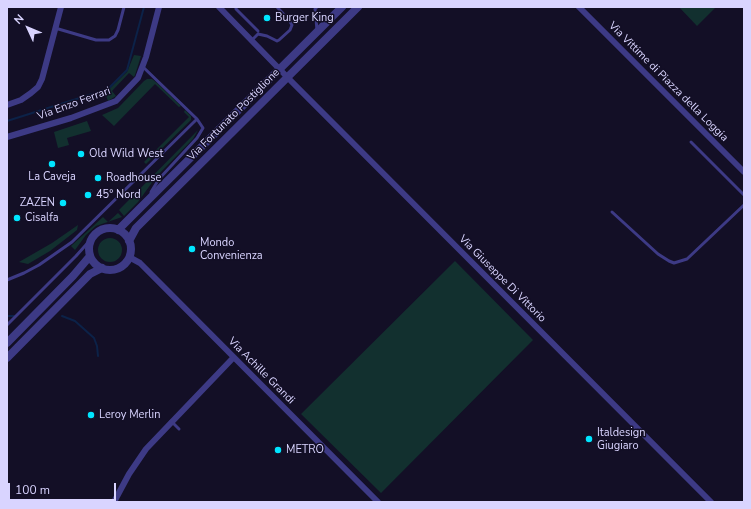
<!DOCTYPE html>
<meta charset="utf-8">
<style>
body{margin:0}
#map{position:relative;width:751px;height:509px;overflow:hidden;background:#130f26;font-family:"Nunito Sans",sans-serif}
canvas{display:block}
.frame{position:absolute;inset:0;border:8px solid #d9d4ff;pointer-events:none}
.north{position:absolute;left:8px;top:8px;width:40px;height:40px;-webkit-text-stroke:3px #130f26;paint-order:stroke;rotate:314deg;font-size:11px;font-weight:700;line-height:16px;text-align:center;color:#d9d4ff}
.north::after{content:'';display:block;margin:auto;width:14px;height:18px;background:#d9d4ff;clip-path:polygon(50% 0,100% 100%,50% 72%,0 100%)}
.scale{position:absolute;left:8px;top:483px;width:108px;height:18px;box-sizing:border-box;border:2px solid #d9d4ff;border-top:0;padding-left:5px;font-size:12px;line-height:14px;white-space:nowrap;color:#d9d4ff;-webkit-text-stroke:3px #130f26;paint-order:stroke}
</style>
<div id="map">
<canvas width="751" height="509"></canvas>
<div class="frame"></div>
<div class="north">N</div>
<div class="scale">100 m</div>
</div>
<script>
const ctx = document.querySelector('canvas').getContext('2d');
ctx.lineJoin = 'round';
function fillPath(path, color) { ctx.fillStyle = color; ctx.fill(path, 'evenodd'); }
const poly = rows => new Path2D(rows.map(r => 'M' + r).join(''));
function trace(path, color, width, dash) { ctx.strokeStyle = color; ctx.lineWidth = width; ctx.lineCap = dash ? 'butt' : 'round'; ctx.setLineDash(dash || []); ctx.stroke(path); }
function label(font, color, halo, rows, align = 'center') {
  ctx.font = font + ' "Nunito Sans",sans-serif'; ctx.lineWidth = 3; ctx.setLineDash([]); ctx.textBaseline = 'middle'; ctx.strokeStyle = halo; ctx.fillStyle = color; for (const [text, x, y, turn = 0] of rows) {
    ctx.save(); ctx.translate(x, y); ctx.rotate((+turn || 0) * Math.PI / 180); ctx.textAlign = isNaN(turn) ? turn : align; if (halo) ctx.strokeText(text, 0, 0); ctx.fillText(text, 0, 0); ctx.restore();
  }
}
fillPath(poly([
 [679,7,716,7,697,26],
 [134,55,141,56,135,75,134,77,129,73,112,91,116,96,108,101,105,93,127,72],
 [147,79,152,79,157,83,181,106,179,107,155,84,114,126,102,115,118,108,144,81],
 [185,110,191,116,191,120,146,164,144,162,189,117,184,112],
 [87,121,91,131,67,138,69,145,58,148,54,132],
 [198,130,193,139,156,177,138,202,124,216,119,210],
 [118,213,122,217,96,226,86,235,75,250,71,246,103,217,108,222],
 [78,225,77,230,50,251,28,264,19,262,52,243],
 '98 250a12 12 0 1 1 24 0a12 12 0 1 1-24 0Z',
 [455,261,533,340,381,493,301,414]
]), '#12302f');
trace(poly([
 [7,121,108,89,127,70,144,7],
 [7,316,14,316],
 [62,316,75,321,94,338,97,346,98,356]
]), '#0c2248', 2);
trace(poly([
 [236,7,236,9,258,31],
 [55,28,96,40,109,40,115,36,118,30,124,7],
 [317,30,315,9,317,7],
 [252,40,258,34,267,36,277,41,279,40,290,30,292,25,289,20,277,7],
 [142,66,197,119,203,128,197,138,159,179,151,192],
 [691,142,744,195],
 [612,212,658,254,669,261,674,263,687,259,744,205],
 [7,280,24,273,39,265,72,242,197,119],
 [7,325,76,256,93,237],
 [171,421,179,429]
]), '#3d3a85', 3);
trace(poly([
 [219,7,293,83,711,502],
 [579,7,744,172],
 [7,105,21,100,31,93,38,87,42,79,61,7],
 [7,137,71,118,116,101,138,78,146,57,159,7],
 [129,257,140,263,378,502],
 [114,502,129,474,146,449,233,358]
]), '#3d3a85', 6);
trace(poly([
 '89 249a21 21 0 1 1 42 0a21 21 0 1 1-42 0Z',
 [118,230,342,7],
 [129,241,136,228,358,7],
 [7,343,73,276,90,256],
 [7,358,90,274,102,268]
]), '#3d3a85', 8);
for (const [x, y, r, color] of [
 [267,18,4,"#00e5ff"],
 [81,154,4,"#00e5ff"],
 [52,164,4,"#00e5ff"],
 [98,178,4,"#00e5ff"],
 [88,195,4,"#00e5ff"],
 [63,203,4,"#00e5ff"],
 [17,218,4,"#00e5ff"],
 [192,249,4,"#00e5ff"],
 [91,415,4,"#00e5ff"],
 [589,439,4,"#00e5ff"],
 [278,450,4,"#00e5ff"]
]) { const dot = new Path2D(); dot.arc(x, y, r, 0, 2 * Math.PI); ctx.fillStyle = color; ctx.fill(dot); trace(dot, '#130f26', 1.5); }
label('11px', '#d9d4ff', '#130f26', [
 ["Burger King",275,18],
 ["Old Wild West",89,154],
 ["La Caveja",52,177,"center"],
 ["Roadhouse",106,178],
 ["45° Nord",96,195],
 ["ZAZEN",55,203,"right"],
 ["Cisalfa",25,218],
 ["Mondo",200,243],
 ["Convenienza",200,256],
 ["Leroy Merlin",99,415],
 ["Italdesign",597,433],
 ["Giugiaro",597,446],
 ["METRO",286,450]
], 'left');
label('11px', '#d9d4ff', '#130f26', [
 ["Via Vittime di Piazza della Loggia",668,82,45],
 ["Via Enzo Ferrari",74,104,-20],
 ["Via Fortunato Postiglione",234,115,-45],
 ["Via Giuseppe Di Vittorio",502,279,45],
 ["Via Achille Grandi",261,371,45]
]);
</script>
